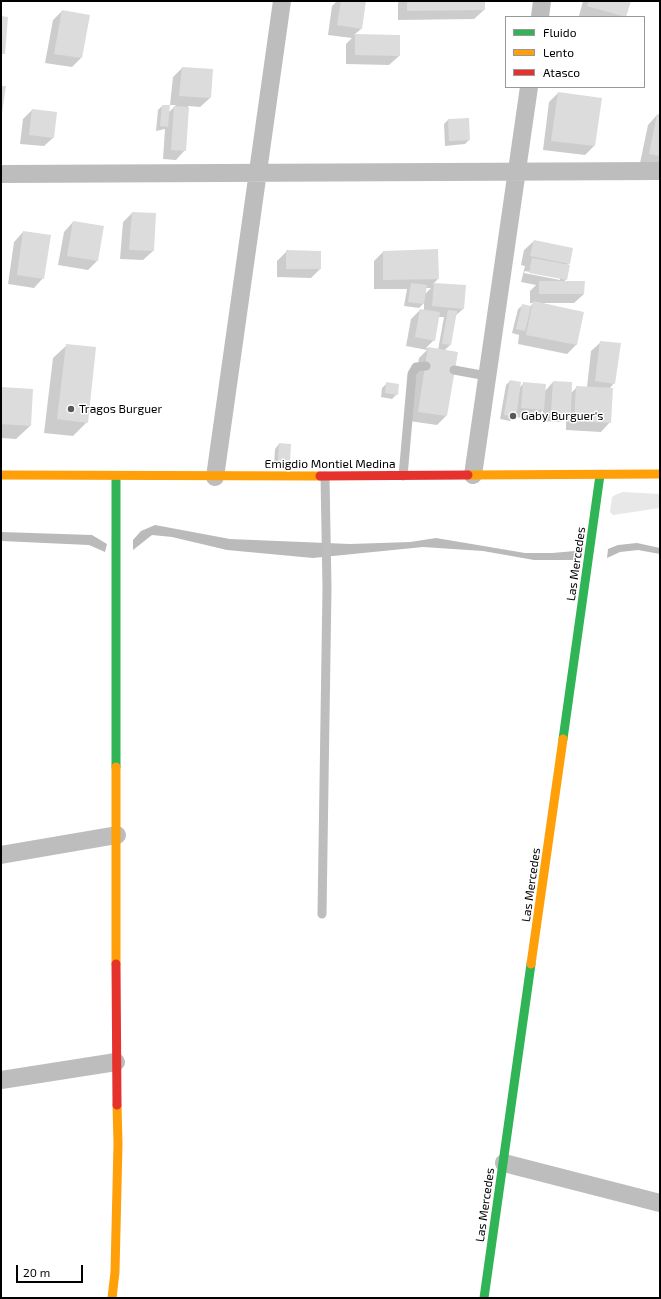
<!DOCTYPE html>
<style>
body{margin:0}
#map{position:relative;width:661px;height:1299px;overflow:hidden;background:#fff;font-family:"Exo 2",sans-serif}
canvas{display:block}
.frame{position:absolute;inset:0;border:2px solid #000;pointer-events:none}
.legend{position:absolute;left:505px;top:16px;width:140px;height:72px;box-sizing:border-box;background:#fff;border:1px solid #999;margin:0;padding:5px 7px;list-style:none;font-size:12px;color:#000}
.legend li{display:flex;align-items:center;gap:8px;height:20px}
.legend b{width:20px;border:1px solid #999}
.scale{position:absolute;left:16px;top:1265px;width:67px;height:18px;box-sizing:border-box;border:2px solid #000;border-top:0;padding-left:5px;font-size:12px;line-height:14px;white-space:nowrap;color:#000;-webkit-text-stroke:3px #fff;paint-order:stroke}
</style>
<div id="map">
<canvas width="661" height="1299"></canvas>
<div class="frame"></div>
<ul class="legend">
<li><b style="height:5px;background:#30b455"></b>Fluido</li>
<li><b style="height:5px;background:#ff9f0a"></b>Lento</li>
<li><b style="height:5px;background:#e5322d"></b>Atasco</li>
</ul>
<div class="scale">20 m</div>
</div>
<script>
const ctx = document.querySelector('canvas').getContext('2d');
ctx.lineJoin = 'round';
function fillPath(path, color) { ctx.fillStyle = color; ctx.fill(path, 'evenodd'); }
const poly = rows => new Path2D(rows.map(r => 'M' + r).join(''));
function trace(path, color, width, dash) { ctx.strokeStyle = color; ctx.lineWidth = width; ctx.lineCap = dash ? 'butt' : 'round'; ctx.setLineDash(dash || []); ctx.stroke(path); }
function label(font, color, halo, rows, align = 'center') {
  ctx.font = font + ' "Exo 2",sans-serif'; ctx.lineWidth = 3; ctx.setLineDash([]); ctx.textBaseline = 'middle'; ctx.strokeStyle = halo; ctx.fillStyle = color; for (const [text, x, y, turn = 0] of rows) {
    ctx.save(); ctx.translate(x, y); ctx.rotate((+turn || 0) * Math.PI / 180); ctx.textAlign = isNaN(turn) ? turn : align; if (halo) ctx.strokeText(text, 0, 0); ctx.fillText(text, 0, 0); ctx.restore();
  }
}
fillPath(poly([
 [623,492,660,494,660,508,613,515,610,512,612,497,617,494]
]), '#e8e8e8');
fillPath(poly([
 [155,525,230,539,350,544,410,542,436,538,525,553,552,553,575,551,573,560,534,560,483,551,423,547,313,558,227,550,172,537,152,535,133,550,133,540,141,531],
 [1,532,92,535,107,544,105,552,89,545,1,541],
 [637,543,660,548,660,554,638,550,620,552,607,558,608,549,618,545]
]), '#bababa');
fillPath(poly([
 [337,1,365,1,361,29,354,35,399,36,399,56,389,65,346,64,346,44,352,38,328,35,332,6],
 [400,1,484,1,484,10,474,19,398,20,398,3],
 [583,1,630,1,625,17,579,16],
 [62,11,81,58,72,67,45,63,53,20],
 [182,68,210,98,200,107,188,106,185,150,176,160,163,159,165,129,156,131,158,110,162,106,168,113,176,105,170,105,173,77],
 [558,93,594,146,585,155,543,150,549,102],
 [32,110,54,137,44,146,20,144,23,119],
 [657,115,660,116,660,167,640,163,648,125],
 [468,119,469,140,465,144,445,146,444,124,448,120],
 [132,213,153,251,143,260,120,259,123,222],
 [73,222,97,261,88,270,58,265,64,232],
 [23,232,43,278,34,288,8,284,14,242],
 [534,241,569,264,567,265,566,279,564,282,584,294,574,303,542,303,583,313,576,345,567,354,518,344,519,335,512,333,518,309,523,305,530,307,533,303,530,303,530,291,536,285,521,282,525,266,521,265,524,250],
 [525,271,560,278,560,280,524,273],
 [287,251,320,269,311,278,277,277,277,261],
 [383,252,438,279,433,284,465,286,463,309,455,316,450,345,444,351,446,416,437,425,409,421,419,358,427,350,406,346,411,319,420,310,424,310,424,303,419,308,404,306,407,289,374,289,374,261],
 [426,288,431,288,425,294],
 [438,317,444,317,438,350,426,348,434,340],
 [601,342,614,383,609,389,610,422,601,432,566,430,566,416,560,422,542,421,543,410,534,419,514,417,510,421,500,419,506,385,510,381,519,388,524,383,545,391,553,382,571,393,577,387,587,387,591,351],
 [67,345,87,422,73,436,44,433,53,358],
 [387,383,397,394,392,399,381,397,382,388],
 [1,388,30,426,16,439,1,438],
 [279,444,289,461,284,466,274,465,275,449]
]), '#0003');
fillPath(poly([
 [341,1,366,1,362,29,337,25],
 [407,1,485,1,485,10,407,11],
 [589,1,631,1,626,17,587,6],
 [62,10,90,15,82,58,54,54],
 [1,16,8,17,5,54,1,54],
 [355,34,400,35,400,56,355,55],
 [182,67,213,69,211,98,179,96],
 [1,86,6,86,2,113,1,113],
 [558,92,602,98,595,146,551,141],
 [162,105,170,105,168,127,160,126],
 [174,106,189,107,186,151,171,150],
 [32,109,57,112,54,138,29,135],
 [657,114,660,115,660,156,649,154],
 [469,118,470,140,449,141,448,119],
 [132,212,156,213,154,251,129,250],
 [73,221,104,226,98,261,67,256],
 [23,231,51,235,44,279,17,275],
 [534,240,573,248,570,264,530,256],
 [438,249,439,279,383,280,383,251],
 [286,250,321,251,321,269,286,269],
 [532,258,570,265,567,280,529,273],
 [539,281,585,281,584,294,539,294],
 [411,283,427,285,424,304,408,302],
 [434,283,466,285,464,309,432,306],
 [533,301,584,312,577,345,526,335],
 [522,304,531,306,525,331,516,329],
 [420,309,440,312,435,341,415,337],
 [448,310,457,311,451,345,442,344],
 [600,341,621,343,615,384,595,381],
 [66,344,96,347,88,423,57,419],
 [428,347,458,352,447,416,418,412],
 [510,380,521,382,516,417,504,415],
 [553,381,572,382,571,413,551,412],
 [386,382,399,384,398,395,385,393],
 [523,382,546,384,544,410,521,408],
 [576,386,613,388,611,423,574,421],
 [1,387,33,389,31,426,1,424],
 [279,443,291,444,290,462,278,461]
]), '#dcdcdc');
trace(poly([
 [454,370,487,376],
 [403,476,412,374,416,367,426,366],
 [322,914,327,588,325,476]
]), '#bdbdbd', 9);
trace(poly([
 [540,17,542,1],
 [1,174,660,171],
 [473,475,529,87],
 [215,477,282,1],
 [1,855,117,835],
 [1,1080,116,1062],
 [504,1163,660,1203]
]), '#bdbdbd', 18);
trace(poly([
 [116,476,116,767],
 [563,739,600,475],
 [484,1298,531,964]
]), '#30b455', 9);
trace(poly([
 [1,475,320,476],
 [468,475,660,474],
 [116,767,116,964],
 [531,964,563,739],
 [112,1298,115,1272,118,1144,117,1105]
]), '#ff9f0a', 9);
trace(poly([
 [320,476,468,475],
 [116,964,117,1105]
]), '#e5322d', 9);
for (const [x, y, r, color] of [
 [71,409,4,"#595959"],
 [513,416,4,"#595959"]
]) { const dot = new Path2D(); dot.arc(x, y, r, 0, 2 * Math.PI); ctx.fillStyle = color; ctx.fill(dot); trace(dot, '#fff', 1.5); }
label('12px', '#000', '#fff', [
 ["Tragos Burguer",79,409],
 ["Gaby Burguer's",521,416]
], 'left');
label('12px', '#000', '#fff', [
 ["Emigdio Montiel Medina",330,464],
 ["Las Mercedes",576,564,-82],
 ["Las Mercedes",531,885,-82],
 ["Las Mercedes",485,1205,-82]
]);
</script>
